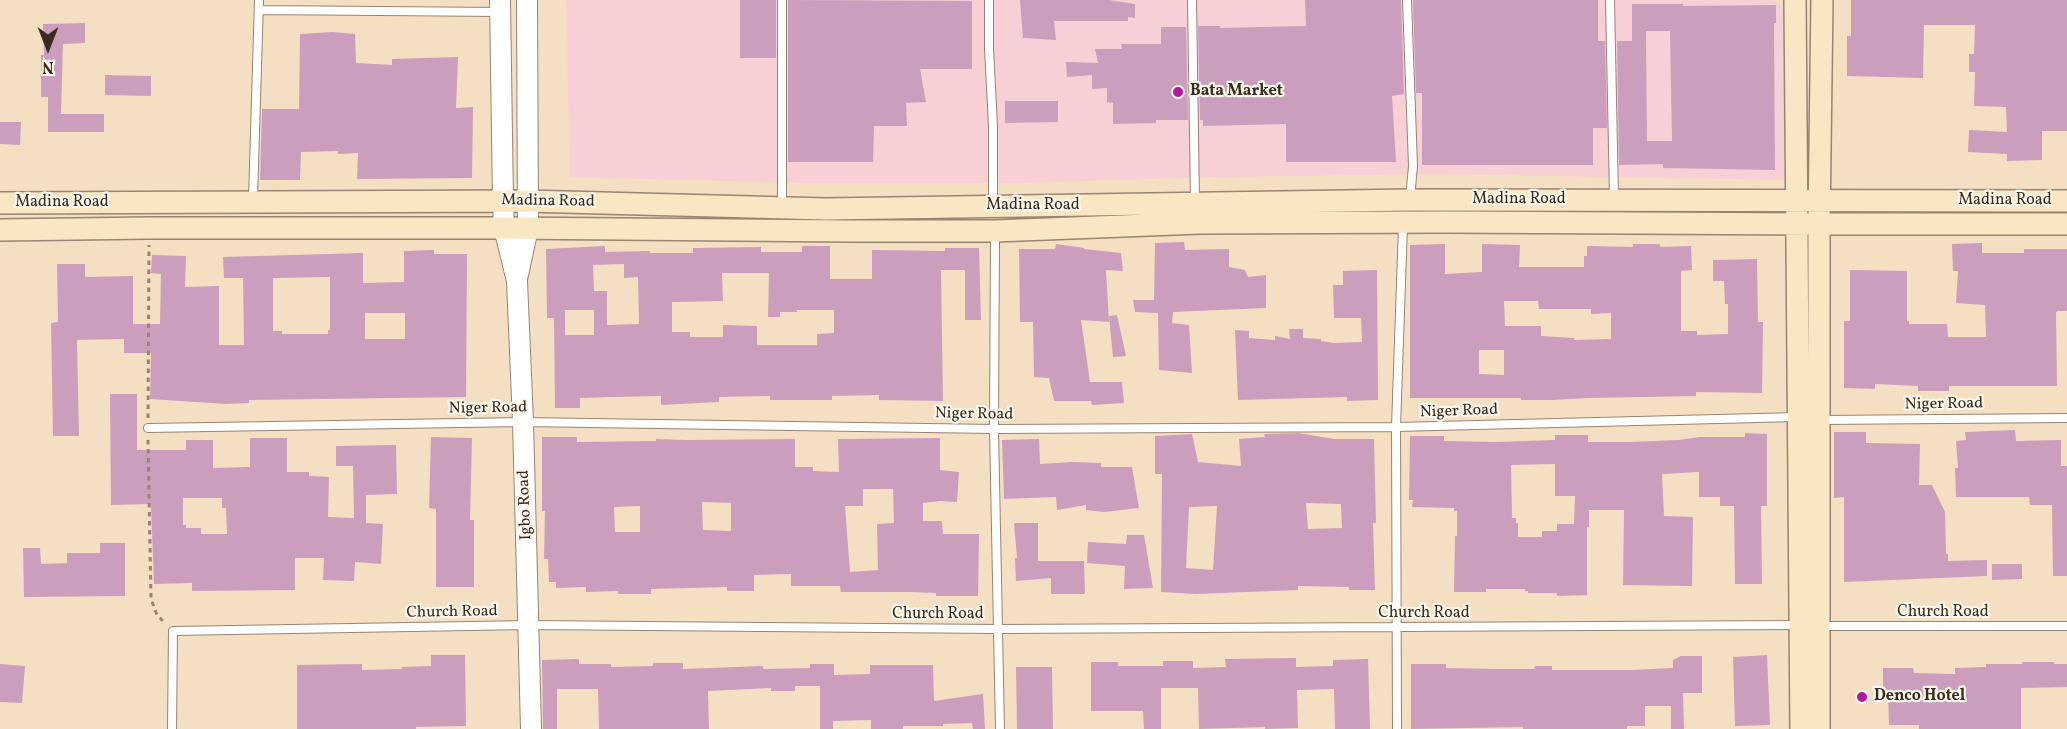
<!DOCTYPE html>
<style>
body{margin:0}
#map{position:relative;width:2067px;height:729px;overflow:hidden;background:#f4dfc3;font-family:Vollkorn,serif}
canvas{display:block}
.north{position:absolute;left:18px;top:18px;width:60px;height:60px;-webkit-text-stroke:4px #fbf7ec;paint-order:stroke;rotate:180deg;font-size:16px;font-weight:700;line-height:24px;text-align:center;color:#3b2a1e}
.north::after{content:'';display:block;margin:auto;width:21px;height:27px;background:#3b2a1e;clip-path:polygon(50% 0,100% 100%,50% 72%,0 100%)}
</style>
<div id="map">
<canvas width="2067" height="729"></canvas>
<div class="north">N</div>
</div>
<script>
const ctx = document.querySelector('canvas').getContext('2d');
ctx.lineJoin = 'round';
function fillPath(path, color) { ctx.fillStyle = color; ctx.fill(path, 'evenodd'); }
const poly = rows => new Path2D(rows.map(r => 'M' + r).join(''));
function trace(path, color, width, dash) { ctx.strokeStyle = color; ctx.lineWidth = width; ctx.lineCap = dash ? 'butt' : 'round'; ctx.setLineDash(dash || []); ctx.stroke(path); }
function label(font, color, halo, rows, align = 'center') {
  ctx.font = font + ' Vollkorn,serif'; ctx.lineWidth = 4.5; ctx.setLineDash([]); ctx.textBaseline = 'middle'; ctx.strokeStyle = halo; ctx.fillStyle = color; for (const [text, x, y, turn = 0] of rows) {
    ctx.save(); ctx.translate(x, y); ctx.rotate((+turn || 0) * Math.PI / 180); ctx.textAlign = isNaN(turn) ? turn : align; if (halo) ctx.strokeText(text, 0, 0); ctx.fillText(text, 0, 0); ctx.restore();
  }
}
fillPath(poly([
 [566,0,1773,0,1785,10,1789,180,1435,174,1216,177,1018,183,802,183,570,177]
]), '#f7cfd5');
fillPath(poly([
 [740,0,776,0,776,58,740,58],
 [788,0,972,1,972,69,920,69,926,102,906,103,907,126,874,126,873,162,788,162],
 [1020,0,1109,0,1135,4,1135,18,1128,17,1128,21,1054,21,1056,40,1023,38],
 [1305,0,1401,0,1404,94,1392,96,1396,162,1286,162,1286,124,1203,126,1203,120,1200,120,1198,26,1220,26,1220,28,1306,26],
 [1413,0,1598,0,1598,41,1605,41,1607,128,1593,128,1593,165,1422,165,1422,93,1416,93],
 [1851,0,2067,0,2067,131,2042,131,2042,160,2007,161,2007,154,1968,152,1969,130,2007,132,2006,107,1974,106,1975,72,1969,72,1969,54,1974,54,1975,25,1924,25,1923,78,1847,76,1847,36,1851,36],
 [1632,4,1683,4,1683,6,1776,5,1776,23,1774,23,1775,170,1663,168,1663,164,1619,165,1617,41,1632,41],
 [1646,31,1670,31,1672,141,1647,141],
 [85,23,85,43,63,44,61,114,104,114,104,132,48,132,48,97,41,97,41,55,44,55,43,24],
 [1161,27,1186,27,1188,120,1156,120,1156,123,1113,124,1113,103,1107,102,1107,88,1092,89,1092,75,1067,77,1066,62,1098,63,1095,49,1122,49,1121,44,1161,44],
 [332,32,355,34,356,63,392,65,392,59,458,57,456,108,473,107,472,178,357,179,358,153,338,154,338,151,301,152,300,180,260,180,262,109,299,109,300,34],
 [105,75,151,76,151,96,105,95],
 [1005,101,1058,101,1058,122,1005,123],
 [0,122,21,122,20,145,0,144],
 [1184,242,1185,250,1229,249,1229,267,1245,270,1248,277,1266,275,1266,308,1173,312,1172,323,1189,325,1192,373,1159,370,1158,313,1135,312,1133,300,1154,300,1155,243],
 [1982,243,1982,253,2024,253,2024,249,2067,249,2067,311,2057,311,2056,313,2057,386,1949,386,1949,391,1918,391,1918,386,1875,384,1875,389,1844,388,1844,321,1850,321,1850,270,1907,271,1907,321,1909,321,1909,324,1947,324,1948,337,1986,337,1985,305,1956,303,1958,271,1953,271,1952,244],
 [1056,244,1084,248,1084,249,1121,253,1123,271,1106,270,1109,322,1081,320,1090,382,1122,382,1124,403,1092,405,1091,401,1054,401,1049,378,1034,377,1033,322,1020,322,1019,249,1055,249],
 [1445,244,1445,274,1482,272,1482,244,1520,245,1519,267,1584,267,1584,256,1587,256,1587,246,1633,247,1633,244,1660,244,1660,247,1691,246,1692,270,1681,271,1681,331,1697,331,1697,335,1728,334,1728,304,1725,304,1724,281,1713,281,1713,260,1757,259,1758,322,1763,322,1762,393,1696,392,1696,396,1589,398,1552,400,1521,400,1521,398,1410,398,1410,245],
 [1504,301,1538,301,1539,309,1591,309,1591,314,1611,313,1611,339,1574,340,1574,338,1541,336,1541,326,1505,326],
 [1479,350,1504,350,1504,375,1479,374],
 [605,246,605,252,650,251,650,253,693,253,693,248,761,247,761,252,802,252,802,246,830,246,830,279,872,279,872,250,945,251,945,248,979,248,981,320,965,320,965,270,941,270,943,401,879,400,879,395,832,396,832,400,770,400,770,396,719,397,719,402,661,405,661,396,612,397,580,398,580,408,555,408,554,318,547,318,546,249],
 [624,264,624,278,638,277,639,324,607,325,607,291,594,291,593,265],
 [722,273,769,273,768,317,780,317,780,312,797,312,797,310,834,310,834,333,817,334,817,345,757,345,757,326,723,325,723,337,690,337,690,332,672,332,672,302,723,301],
 [565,310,594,310,594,335,565,335],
 [434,250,434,254,467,254,466,397,249,400,249,403,226,404,150,399,151,353,124,353,124,339,77,340,79,436,53,436,51,323,58,322,57,264,85,264,85,277,133,276,133,324,160,324,161,274,151,273,152,255,186,256,185,287,219,286,219,345,244,345,243,278,224,278,223,257,363,253,363,283,404,282,404,251],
 [330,277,330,330,328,330,328,334,282,334,282,331,273,331,273,278],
 [365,313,405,313,405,339,365,339],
 [1377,270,1378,400,1347,401,1347,397,1238,400,1235,330,1249,331,1249,338,1275,340,1275,336,1290,339,1289,329,1303,329,1303,338,1321,339,1321,341,1334,343,1362,342,1361,318,1334,318,1333,285,1343,285,1343,271],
 [1117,315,1126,356,1113,357,1109,316],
 [110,394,137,394,137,450,186,450,186,440,213,440,213,468,250,467,250,438,287,438,287,472,309,472,309,476,329,477,328,517,354,518,353,466,336,466,336,446,396,445,397,494,366,495,366,523,383,524,381,564,355,562,354,581,323,580,324,558,295,558,295,590,192,591,192,583,154,584,151,504,111,505],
 [183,498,222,498,222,508,226,508,227,534,201,534,201,528,186,528,186,525,183,525],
 [2015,430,2016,441,2061,440,2061,466,2067,466,2067,576,2053,576,2052,505,2030,505,2029,497,1956,497,1955,468,1958,468,1956,441,1966,440,1965,432],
 [1834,432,1866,432,1866,443,1920,444,1919,485,1932,485,1945,512,1946,554,1948,554,1948,561,1987,560,1987,576,1844,582,1844,497,1834,498],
 [1298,433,1334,439,1374,439,1376,523,1373,523,1375,590,1349,590,1349,587,1298,586,1298,590,1196,594,1161,592,1162,474,1155,474,1155,436,1192,434,1198,462,1241,466,1239,439,1265,437,1264,434],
 [1306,503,1341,504,1342,528,1308,529],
 [1217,506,1213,570,1186,568,1189,507],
 [1745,433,1767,434,1767,506,1761,506,1762,584,1735,584,1734,506,1720,506,1720,497,1699,497,1699,472,1662,474,1664,516,1693,517,1692,586,1623,585,1624,510,1589,510,1589,527,1587,527,1587,595,1557,596,1557,593,1528,593,1528,591,1525,591,1525,589,1486,589,1486,592,1454,592,1455,536,1457,536,1457,511,1454,511,1454,508,1412,507,1413,500,1409,500,1410,436,1444,436,1444,441,1497,442,1555,440,1555,435,1588,435,1588,442,1630,442,1678,440,1700,437,1745,437],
 [1555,464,1555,496,1575,496,1574,524,1557,524,1557,531,1542,531,1542,537,1518,537,1518,523,1516,523,1516,518,1512,518,1511,465],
 [431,437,472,438,470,520,474,520,474,587,436,587,436,509,429,508],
 [542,437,577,437,577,442,656,441,656,439,687,440,795,439,795,467,813,467,813,471,839,472,838,439,940,438,940,470,959,472,957,502,940,501,923,503,923,521,942,521,943,534,979,534,978,596,936,596,936,593,909,592,841,592,840,586,791,586,791,574,754,575,754,591,727,591,727,587,651,589,651,594,618,594,618,591,586,592,586,587,556,588,556,582,549,582,548,559,544,559,545,511,542,511],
 [863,489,893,489,894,523,877,524,878,570,850,572,845,506,863,506],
 [702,502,731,503,731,531,703,530],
 [640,506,640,532,615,532,614,507],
 [1039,439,1040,464,1073,462,1101,463,1101,467,1132,467,1139,508,1104,512,1086,510,1086,505,1057,510,1056,497,1004,499,1002,440],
 [1014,523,1038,523,1038,561,1084,561,1085,594,1051,594,1051,578,1016,581,1015,558,1017,558],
 [1127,535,1144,535,1153,588,1124,589,1125,566,1087,563,1088,542,1126,544],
 [100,543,125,543,125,596,24,597,23,548,40,548,41,564,67,563,67,553,100,553],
 [1992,564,2022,564,2022,579,1992,580],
 [431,655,465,655,466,726,416,727,416,729,297,729,297,665,362,664,362,670,402,669,402,667,431,666],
 [1767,655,1770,725,1735,726,1733,657],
 [1681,656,1702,656,1702,693,1683,693,1684,729,1671,729,1671,706,1645,706,1645,726,1627,726,1627,729,1523,729,1523,727,1411,729,1411,664,1446,664,1446,668,1497,669,1534,669,1535,666,1552,666,1552,670,1631,670,1673,668,1673,660],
 [1296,658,1296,667,1333,666,1333,660,1368,659,1370,729,1335,729,1334,689,1297,690,1298,728,1265,729,1265,727,1199,729,1198,688,1161,688,1161,729,1144,729,1143,711,1091,711,1091,662,1118,662,1118,666,1163,666,1163,661,1193,661,1193,668,1226,667,1225,659],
 [579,659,579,664,611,664,611,667,653,666,653,663,683,663,683,669,763,666,763,669,810,668,810,664,834,664,834,675,870,674,870,665,933,665,934,701,983,694,985,729,973,729,972,723,943,724,943,726,903,726,903,729,871,729,871,720,833,721,833,729,820,729,820,686,795,686,795,691,771,691,771,688,708,691,709,729,599,729,598,689,557,689,557,729,543,729,542,660],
 [2022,662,2054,662,2054,664,2067,664,2067,687,2021,688,2021,729,1919,729,1919,725,1889,725,1888,692,1883,692,1883,668,1913,668,1914,673,1955,674,1955,668,1986,667,1986,664,2022,664],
 [0,664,25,666,22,703,0,702],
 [1016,667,1052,667,1053,729,1017,729]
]), '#cb9ebe');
const service = poly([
 [782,0,782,206],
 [989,0,989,49,993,126,993,205],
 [1192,0,1195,202],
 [1407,0,1413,166,1410,199],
 [1610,0,1614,199],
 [259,10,501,12],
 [253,199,259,0],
 [995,232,994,429,1000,729],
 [1820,420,2067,418],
 [148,428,523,422,994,429,1396,427,1798,417],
 [1821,626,2067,626],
 [172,729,173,631,529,625,998,629,1798,625],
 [1397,729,1396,427,1403,225]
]);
const tertiary = poly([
 [500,0,503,201,504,228,517,281,523,422,531,729],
 [518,275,528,228,527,0]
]);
const secondary = poly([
 [1795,0,1801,729],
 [0,203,527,201,826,209,1410,200,2067,201],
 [0,230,149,228,504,228,851,231,995,231,1200,223,1445,222,1819,224,2067,224],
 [1819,729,1819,224,1822,0]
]);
trace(service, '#988470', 10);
trace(tertiary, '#988470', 22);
trace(secondary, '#988470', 24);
trace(poly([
 [148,418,149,245],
 [148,440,151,599,157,615,165,623]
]), '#988470', 3, [4.5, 4.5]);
trace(service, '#fff', 8);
trace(tertiary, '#fff', 20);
trace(secondary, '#f9e7c3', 21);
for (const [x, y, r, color] of [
 [1178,92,6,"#b5179e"],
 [1862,697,6,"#b5179e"]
]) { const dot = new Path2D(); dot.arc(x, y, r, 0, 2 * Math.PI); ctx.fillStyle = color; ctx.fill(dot); trace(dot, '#fbf7ec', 2); }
label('bold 16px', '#3b2a1e', '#fbf7ec', [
 ["Bata Market",1190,92],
 ["Denco Hotel",1874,697]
], 'left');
label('16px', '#3b2a1e', '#fbf7ec', [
 ["Madina Road",1519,200],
 ["Madina Road",2005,201],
 ["Madina Road",548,202,1],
 ["Madina Road",62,203],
 ["Madina Road",1033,206],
 ["Niger Road",1944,405,-1],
 ["Niger Road",488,409,-1],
 ["Niger Road",1459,412,-2],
 ["Niger Road",974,415,1],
 ["Igbo Road",526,505,-92],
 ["Church Road",452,613,-1],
 ["Church Road",1943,613],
 ["Church Road",1424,614],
 ["Church Road",938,615]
]);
</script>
